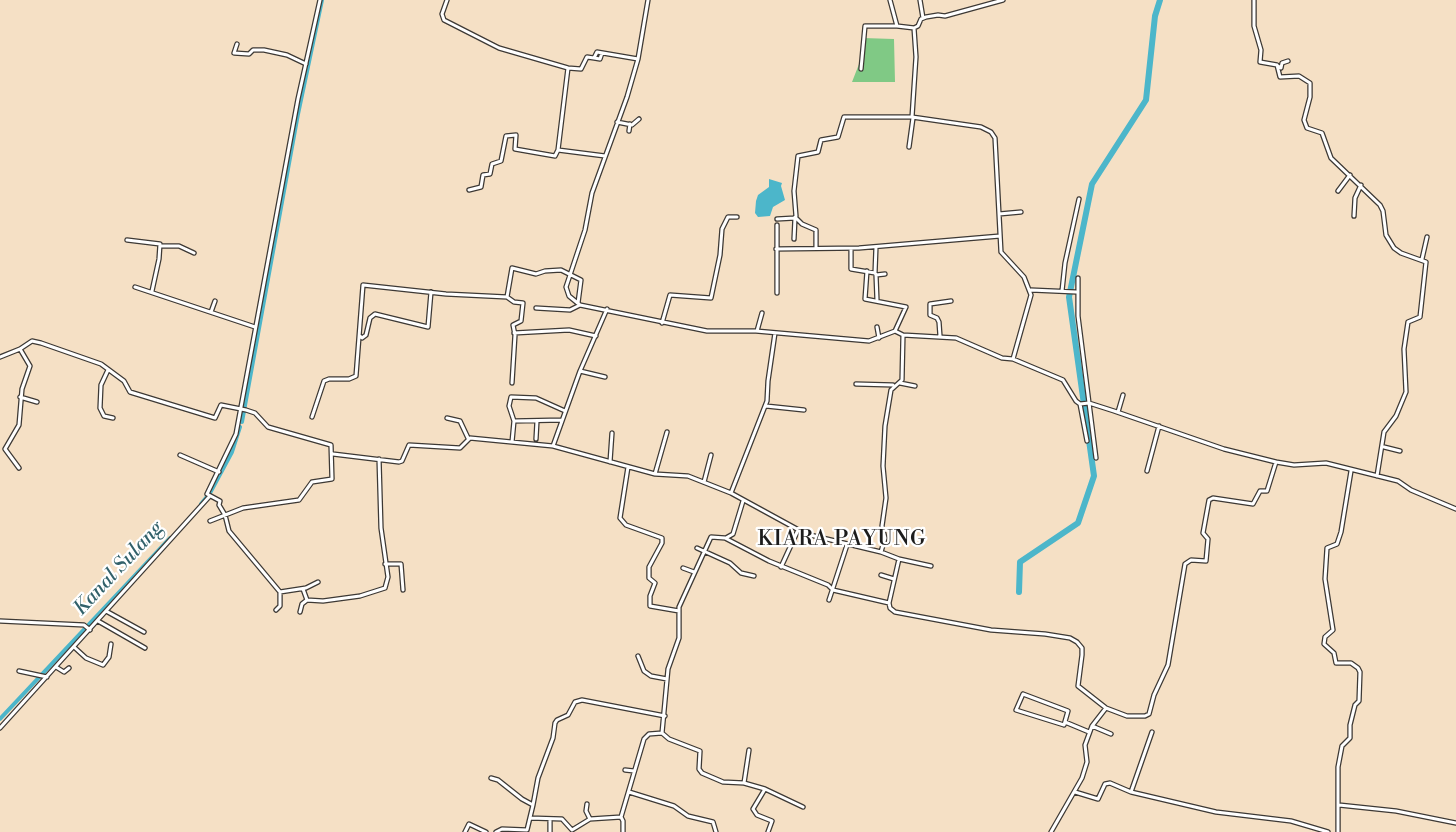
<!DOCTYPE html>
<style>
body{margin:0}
canvas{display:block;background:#f5e0c5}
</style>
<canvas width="1456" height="832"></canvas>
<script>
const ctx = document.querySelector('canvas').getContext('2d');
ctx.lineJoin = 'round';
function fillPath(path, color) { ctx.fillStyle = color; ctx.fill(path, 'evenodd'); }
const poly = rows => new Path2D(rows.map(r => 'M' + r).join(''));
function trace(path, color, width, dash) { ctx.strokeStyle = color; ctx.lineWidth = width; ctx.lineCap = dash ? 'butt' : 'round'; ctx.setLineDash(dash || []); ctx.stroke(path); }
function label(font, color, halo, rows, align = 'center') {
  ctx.font = font + ' "Libre Bodoni",serif'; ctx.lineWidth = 4.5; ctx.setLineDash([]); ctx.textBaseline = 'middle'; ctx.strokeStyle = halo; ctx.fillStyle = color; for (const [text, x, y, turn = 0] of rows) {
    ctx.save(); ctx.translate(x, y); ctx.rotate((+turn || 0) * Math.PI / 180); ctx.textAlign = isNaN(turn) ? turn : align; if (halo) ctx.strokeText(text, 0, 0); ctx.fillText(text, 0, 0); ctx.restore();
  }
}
fillPath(poly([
 [863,38,894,39,895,82,852,82,861,59]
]), '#80c985');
fillPath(poly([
 [769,179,782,183,781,186,785,200,773,207,770,216,758,217,755,213,756,201,758,195,769,187]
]), '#4cb6ca');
trace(poly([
 [242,422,298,114,322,0],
 [201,504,210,493,232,452,240,427],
 [0,719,170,538]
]), '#4cb6ca', 4);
trace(poly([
 [1019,592,1020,562,1078,523,1094,476,1069,297,1092,184,1146,100,1155,16,1160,0]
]), '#4cb6ca', 6);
const minor = poly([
 [447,0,442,14,444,20,499,48,568,68,581,69,587,57,594,58,597,52,638,59],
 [648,0,638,59,627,97,592,193,585,230,566,287,569,296,580,305,707,331,756,331,869,341,895,331,903,335,956,338,1002,358,1013,359],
 [890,0,897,26,914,28,916,57,912,117,981,127,991,132,995,138,1001,252,1024,277,1031,295,1013,359,1063,380,1076,401,1080,404,1089,403,1114,411,1224,449,1276,462,1294,465,1326,463,1398,481,1411,490,1456,509],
 [920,0,923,18],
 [1254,0,1254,26,1261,50,1260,62,1277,65,1280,77,1299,76,1310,83,1310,97,1304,120,1307,128,1322,133,1331,158,1380,205,1383,211,1386,235,1394,248,1401,253,1426,262,1420,317,1408,322,1404,349,1406,392,1396,416,1384,432,1377,476],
 [914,28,918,26,921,19,926,17,938,15,945,16,1003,0],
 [237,44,234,53,249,54,253,50,264,50,287,55,306,64],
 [594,58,600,59,602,53],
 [1278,66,1281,68,1282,63,1288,61],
 [568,68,558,150,605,156],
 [861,69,865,26,896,26],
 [617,122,632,125,639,119],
 [629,131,630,124],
 [909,147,913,118],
 [469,190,481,187,483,175,490,174,492,164,501,161,506,136,516,135,515,149,555,156,558,150],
 [1338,191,1350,175],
 [999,214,1021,212],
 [1354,216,1355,198,1361,185],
 [795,217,802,224,816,230,816,248],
 [777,219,795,218,796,216,794,191,798,156,818,152,821,140,838,137,844,117,912,117],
 [777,225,777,293],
 [794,239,795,218],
 [127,240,160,244,159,259,152,291],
 [160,246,179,246,194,253],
 [776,249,859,248,1000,236],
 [851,249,851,269,875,273,876,275,885,274],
 [1422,259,1427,237],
 [867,271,865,299,906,307,895,331],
 [875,273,876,247],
 [876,275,877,300],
 [1078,278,1078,316,1096,458],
 [135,287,255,327],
 [1031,290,1076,292],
 [1062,291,1065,263,1079,199],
 [507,297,512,268,536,274,545,271,561,270,581,280,578,303],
 [536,308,570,310,580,305],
 [211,312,215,301],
 [662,323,670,295,711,298,720,255,722,229,728,217,737,217],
 [877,327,879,338],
 [757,331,762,313],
 [514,333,569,330,596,336],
 [360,336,362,338,366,335,370,318,375,314,428,327,431,292],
 [940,336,939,322,937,318,930,315,930,304,951,301],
 [0,357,20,349,32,341,41,343,101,364,124,381,130,392,215,418,221,405,246,410,255,413,268,427,331,445,332,479,312,482,299,500,243,508,210,521],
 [108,370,101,385,100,408,104,416,113,418],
 [580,371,605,377],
 [900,383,915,386],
 [856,384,893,385],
 [20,397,37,402],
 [1080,404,1087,441],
 [766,406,804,410],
 [1118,412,1123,395],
 [312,417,324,381,329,379,349,379,356,376,363,285,446,294,507,297,514,302,523,303,521,321,513,325,515,335,512,383],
 [447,418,460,421,468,438],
 [514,421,562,420],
 [536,439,537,421],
 [512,442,514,421,509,406,511,397,536,398,565,411],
 [553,446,580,371,607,309],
 [1384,447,1400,451],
 [333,454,399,462,402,461,409,445,460,448,470,438,553,446,655,474,688,476,731,493,806,534,881,552,899,559,889,603,890,608,895,612,991,630,1045,634,1070,638,1077,642,1082,648,1082,655,1078,686,1106,708,1127,716,1145,716,1149,714,1154,695,1168,665,1185,564,1191,560,1206,561,1208,539,1203,533,1209,500,1213,498,1253,504,1260,491,1267,491,1276,462],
 [180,455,219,472],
 [610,462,612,433],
 [628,467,620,518,626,525,662,538,662,543,649,567,649,578,655,583,650,596,650,606,679,611],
 [19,468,5,449,19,425,22,389,30,366,20,349],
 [1147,471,1159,426],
 [655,474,667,432],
 [704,482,711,455],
 [731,493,767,401,768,381,775,333],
 [726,538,733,534,743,501],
 [697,548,730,563,741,573,754,576],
 [881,552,885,538,882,526,886,498,883,466,885,426,891,390,902,380,903,335],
 [899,559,931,566],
 [385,564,401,564,403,590],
 [781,567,798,530],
 [683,568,694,572],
 [881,575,894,579],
 [303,589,307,600],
 [280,592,306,588,318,582],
 [829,600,847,545],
 [276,610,280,606,280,592,229,531,225,515,219,505,220,501,207,494,236,434,298,99,320,0],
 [106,611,144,632],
 [300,612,302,604,307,600,323,601,360,596,385,588,388,577,381,528,379,459],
 [0,621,84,625,90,630],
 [98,621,145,648],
 [74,647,86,658,103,665,109,657,111,644],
 [638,656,644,671,651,676,667,679],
 [56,667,64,672,69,668],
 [19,671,47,677],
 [1023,694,1068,711,1064,725,1016,710,1023,694],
 [1065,722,1089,732],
 [1092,726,1106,708],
 [0,728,209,497],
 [1152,732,1131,792,1216,812,1291,821,1328,832],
 [662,733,668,669,679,638,679,607,711,537,725,538,769,561,828,585,833,590,889,603],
 [625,770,634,771],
 [491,778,498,780,522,799,533,805,527,830,502,829,496,832],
 [744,783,749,750],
 [765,789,753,809,757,815,772,821,768,832],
 [629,792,674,806,688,816,713,822,716,832],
 [1075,792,1098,799,1105,784,1110,783,1131,792],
 [587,804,586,811,590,819],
 [533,805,538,778,553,738,555,723,557,720,568,715,575,702,582,700,665,716],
 [1339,805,1396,811,1456,823],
 [621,817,623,821,623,832],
 [530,818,562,819,572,830,590,819,621,817,644,739,649,734,662,733,669,739,700,751,699,769,702,773,723,782,744,783,765,789,803,807],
 [465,832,469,824,486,832],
 [550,832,550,819],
 [1051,832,1082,778,1087,762,1085,745,1092,726,1111,734],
 [1338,832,1338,767,1342,746,1350,738,1350,725,1355,705,1359,701,1360,672,1358,668,1351,663,1336,663,1334,653,1324,644,1325,637,1333,630,1325,579,1327,548,1337,544,1341,532,1351,471]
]);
trace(minor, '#3d3935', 5.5);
trace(minor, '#fff', 3);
label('italic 20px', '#32616a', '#fff', [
 ["Kanal Sulang",119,569,-47]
]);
ctx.letterSpacing = '1px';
label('21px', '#1c1c1c', '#fff', [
 ["KIARA PAYUNG",842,540]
]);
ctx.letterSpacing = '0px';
</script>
